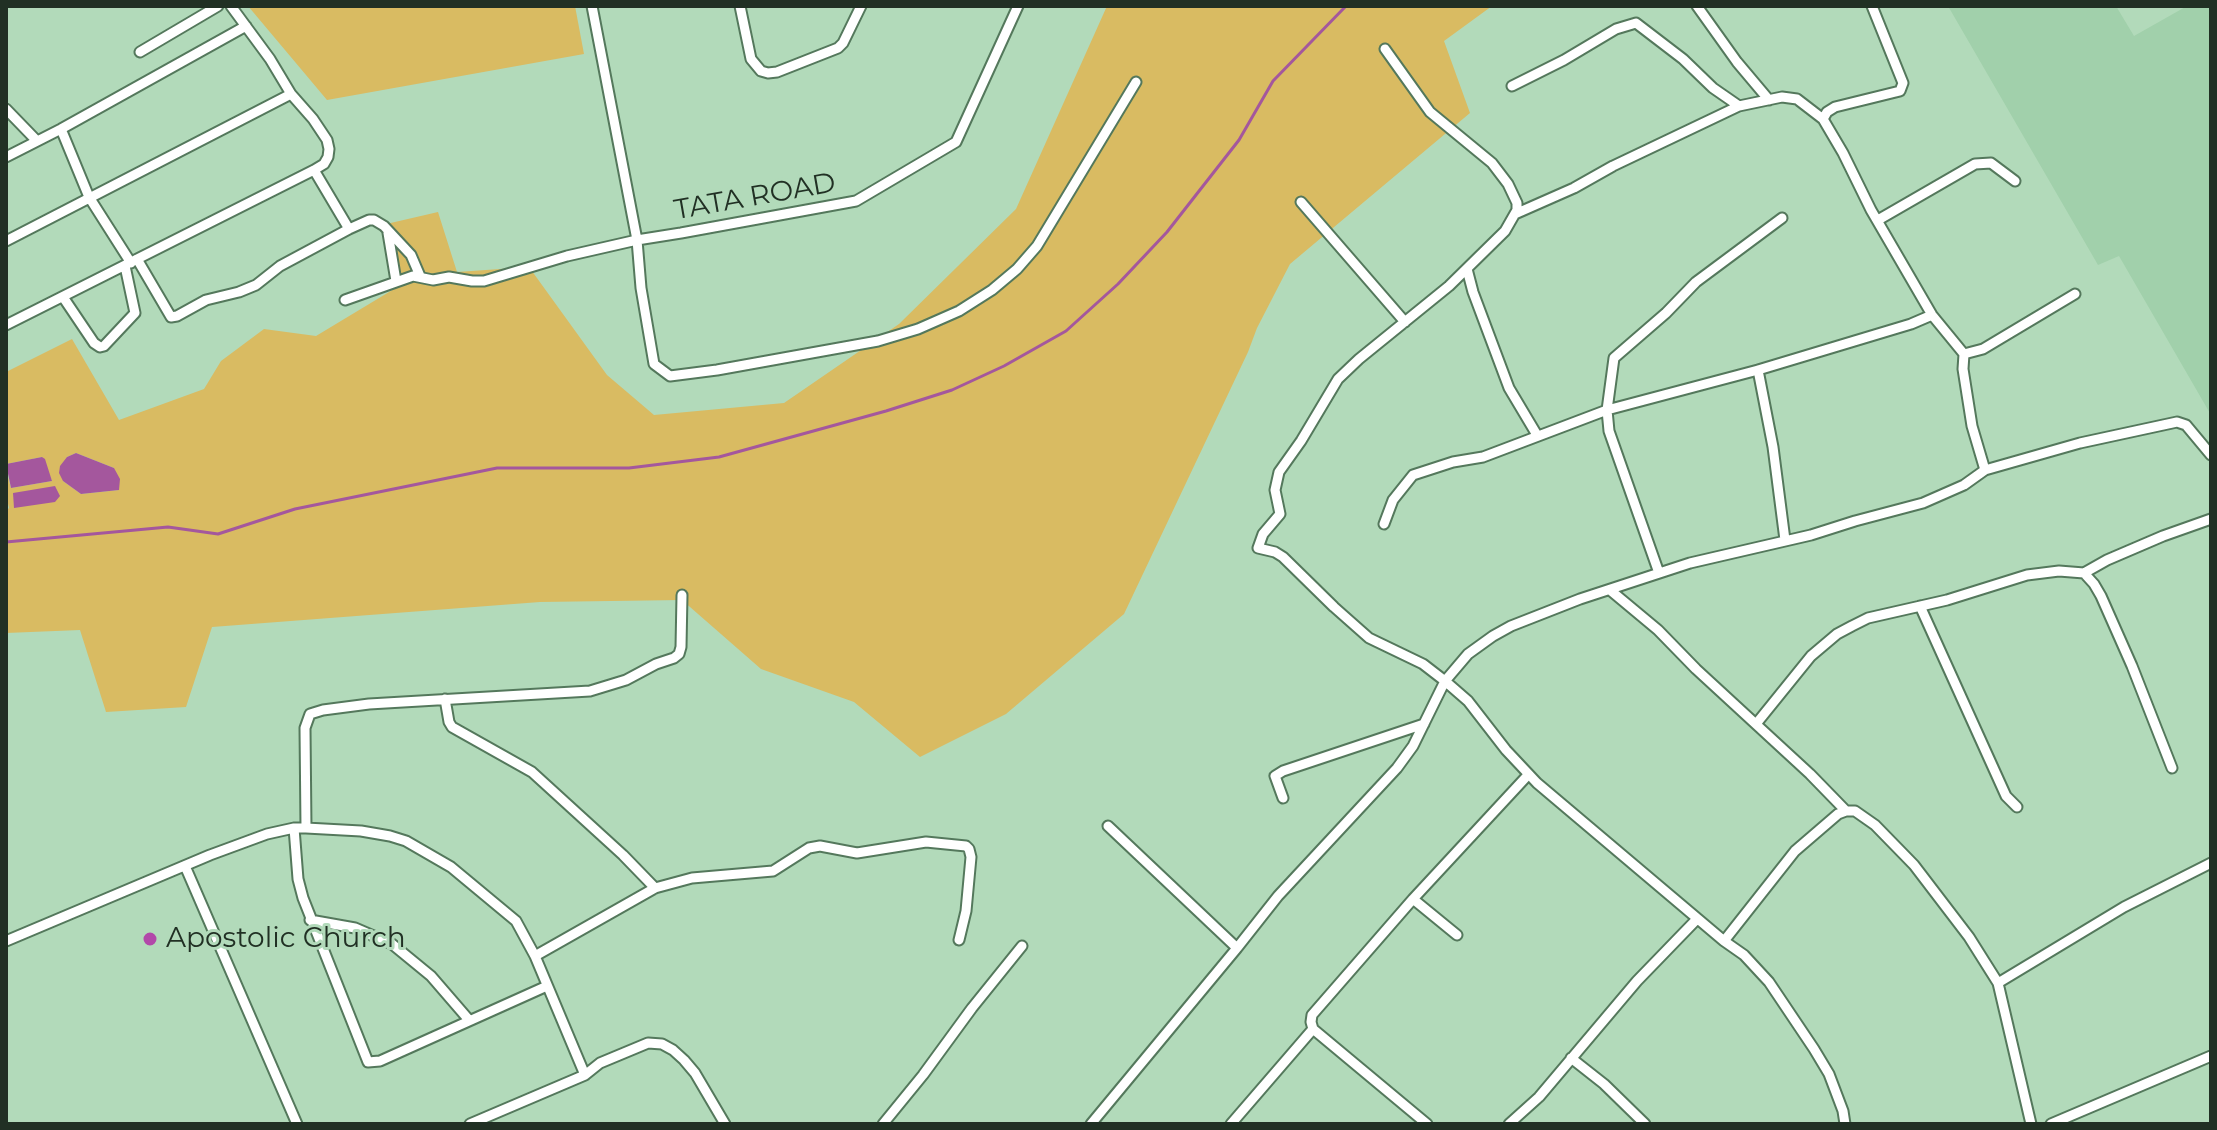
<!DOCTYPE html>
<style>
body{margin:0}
#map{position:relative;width:2217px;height:1130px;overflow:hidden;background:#b2daba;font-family:Montserrat,sans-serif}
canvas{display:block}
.frame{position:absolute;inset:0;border:8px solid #213024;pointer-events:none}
</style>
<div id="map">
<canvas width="2217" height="1130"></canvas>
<div class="frame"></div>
</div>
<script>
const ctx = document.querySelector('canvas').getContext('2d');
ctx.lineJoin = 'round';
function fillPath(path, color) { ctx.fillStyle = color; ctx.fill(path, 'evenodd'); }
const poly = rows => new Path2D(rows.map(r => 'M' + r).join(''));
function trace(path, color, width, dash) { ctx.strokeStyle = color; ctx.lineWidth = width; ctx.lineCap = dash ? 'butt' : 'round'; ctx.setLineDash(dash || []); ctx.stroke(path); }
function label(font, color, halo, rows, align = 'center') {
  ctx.font = font + ' Montserrat,sans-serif'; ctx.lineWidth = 6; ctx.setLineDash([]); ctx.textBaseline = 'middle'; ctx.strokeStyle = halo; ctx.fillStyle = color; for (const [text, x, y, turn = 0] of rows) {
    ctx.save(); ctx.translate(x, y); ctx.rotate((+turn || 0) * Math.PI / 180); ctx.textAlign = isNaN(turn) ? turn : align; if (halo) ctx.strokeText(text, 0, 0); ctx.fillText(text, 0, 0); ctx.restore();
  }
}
fillPath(poly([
 [1948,6,2116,6,2134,36,2187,6,2211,6,2211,415,2119,256,2098,265]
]), '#a1d0ab');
fillPath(poly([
 [248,6,575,6,584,54,327,100],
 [1107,6,1492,6,1444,41,1470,113,1290,264,1257,328,1248,352,1124,614,1006,714,920,757,854,702,761,669,682,600,540,602,212,627,186,707,106,712,80,630,6,633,6,511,9,508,6,495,6,470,11,488,52,481,42,457,6,464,6,372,72,339,119,420,204,389,221,361,264,329,316,336,394,289,382,225,438,212,457,272,529,267,607,375,654,415,784,403,899,324,1016,209],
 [76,453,114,468,119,490,81,494,63,481,67,457]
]), '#d9bb62');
fillPath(poly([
 [76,453,114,468,120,479,119,490,81,494,63,481,59,473,60,466,67,457],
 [42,457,45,459,52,481,11,488,6,464],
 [55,486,60,496,55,502,14,508,13,493]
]), '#a4579d');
trace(poly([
 [6,542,168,527,218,534,295,509,497,468,629,468,719,457,886,411,952,390,1004,366,1066,331,1118,284,1167,232,1239,140,1273,81,1346,6]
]), '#a4579d', 3);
const street = poly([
 [592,6,637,240,641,288,654,364,670,376,717,370,878,341,918,329,959,311,992,290,1017,269,1037,246,1136,82],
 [740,6,751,59,761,71,768,73,777,72,838,48,843,43,861,6],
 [1697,6,1737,62,1769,100],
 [1385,49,1430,112,1492,163,1508,184,1517,203,1517,210,1505,231,1449,286,1359,359,1338,379,1301,441,1279,472,1275,490,1280,514,1263,534,1258,548,1275,552,1283,557,1334,607,1369,638,1423,664,1445,681,1468,701,1506,750,1537,783,1724,941,1744,955,1769,982,1814,1049,1829,1074,1843,1111,1845,1124],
 [140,52,218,6],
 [1512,86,1564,60,1616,29,1636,23,1683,59,1713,88,1739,106],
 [6,109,37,141],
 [1823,119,1827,112,1835,107,1900,91,1903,83,1872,6],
 [61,129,89,197,131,263],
 [6,157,61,129,246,26],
 [314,170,349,229],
 [1301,202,1405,322],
 [1515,214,1574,188,1613,166,1739,106,1782,97,1797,99,1823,119,1843,153,1871,210,1932,315,1964,354,1963,369,1972,426,1985,470],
 [1878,220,1975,164,1991,163,2015,181],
 [388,233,396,281],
 [6,241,291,94],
 [137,259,171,317,177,316,206,300,239,292,256,285,280,266,349,229,369,220,374,220,384,226,411,255,420,276],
 [1467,269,1473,292,1509,388,1537,435],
 [63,297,94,343,100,347,104,346,135,313,125,266],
 [345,300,413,276,433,280,449,277,472,281,484,281,567,256,637,240,681,233,856,201,956,142,1018,6],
 [6,325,314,170,324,164,328,157,329,149,327,140,313,119,291,94,270,59,231,6],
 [1964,354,1983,349,2075,294],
 [1758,370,1773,447,1785,540],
 [1384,524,1393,500,1413,475,1453,462,1483,457,1607,410,1758,370,1911,324,1932,315],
 [1659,573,1609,431,1607,410,1614,358,1666,313,1696,282,1782,218],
 [2084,573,2094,584,2101,596,2132,666,2172,768],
 [1610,590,1658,630,1696,669,1810,774,1846,811,1855,811,1875,825,1914,865,1969,937,1998,983,2031,1124],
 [1920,606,2006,796,2017,807],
 [445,699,449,722,452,727,532,772,623,855,655,888],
 [1756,724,1811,656,1837,634,1852,626,1868,618,1947,600,2027,575,2059,571,2084,573,2107,560,2163,536,2211,519],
 [1283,798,1275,776,1283,771,1424,724],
 [1108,826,1237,948],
 [294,828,298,879,303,898,368,1062,380,1061,547,986],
 [306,828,305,728,310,714,323,710,369,704,590,691,626,680,656,664,674,658,679,654,681,647,682,595],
 [185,866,297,1124],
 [1413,899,1457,935],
 [310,920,355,928,392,944,431,976,469,1020],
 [6,941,210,855,267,834,294,828,306,828,361,831,390,836,406,841,451,867,516,921,535,956,585,1075],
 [1724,941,1795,851,1838,814,1846,811],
 [535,956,655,888,692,878,773,871,809,848,820,846,857,853,926,842,966,846,969,849,971,857,966,911,959,940],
 [1998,983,2124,907,2211,863],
 [1571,1058,1604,1084,1645,1124],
 [470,1124,585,1075,600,1063,648,1043,662,1044,673,1050,684,1060,695,1073,725,1124],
 [883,1124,923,1075,972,1008,1022,946],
 [1091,1124,1237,948,1278,896,1397,768,1413,746,1445,681,1468,654,1493,636,1511,626,1580,599,1690,563,1811,535,1855,521,1923,503,1964,485,1985,470,2080,443,2177,422,2186,425,2211,455],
 [1231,1124,1313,1029],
 [1427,1124,1313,1029,1311,1022,1312,1015,1413,899,1528,775],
 [1509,1124,1539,1097,1637,981,1697,919],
 [2051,1124,2211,1056]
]);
trace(street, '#54785c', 13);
trace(street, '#fff', 9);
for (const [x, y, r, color] of [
 [150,939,8,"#b248a9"]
]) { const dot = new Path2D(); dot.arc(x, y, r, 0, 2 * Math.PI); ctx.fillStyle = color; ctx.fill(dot); trace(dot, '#b2daba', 3); }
label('28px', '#213024', '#b2daba', [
 ["TATA ROAD",755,197,-10]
]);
label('28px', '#213024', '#b2daba', [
 ["Apostolic Church",166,939]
], 'left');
</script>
